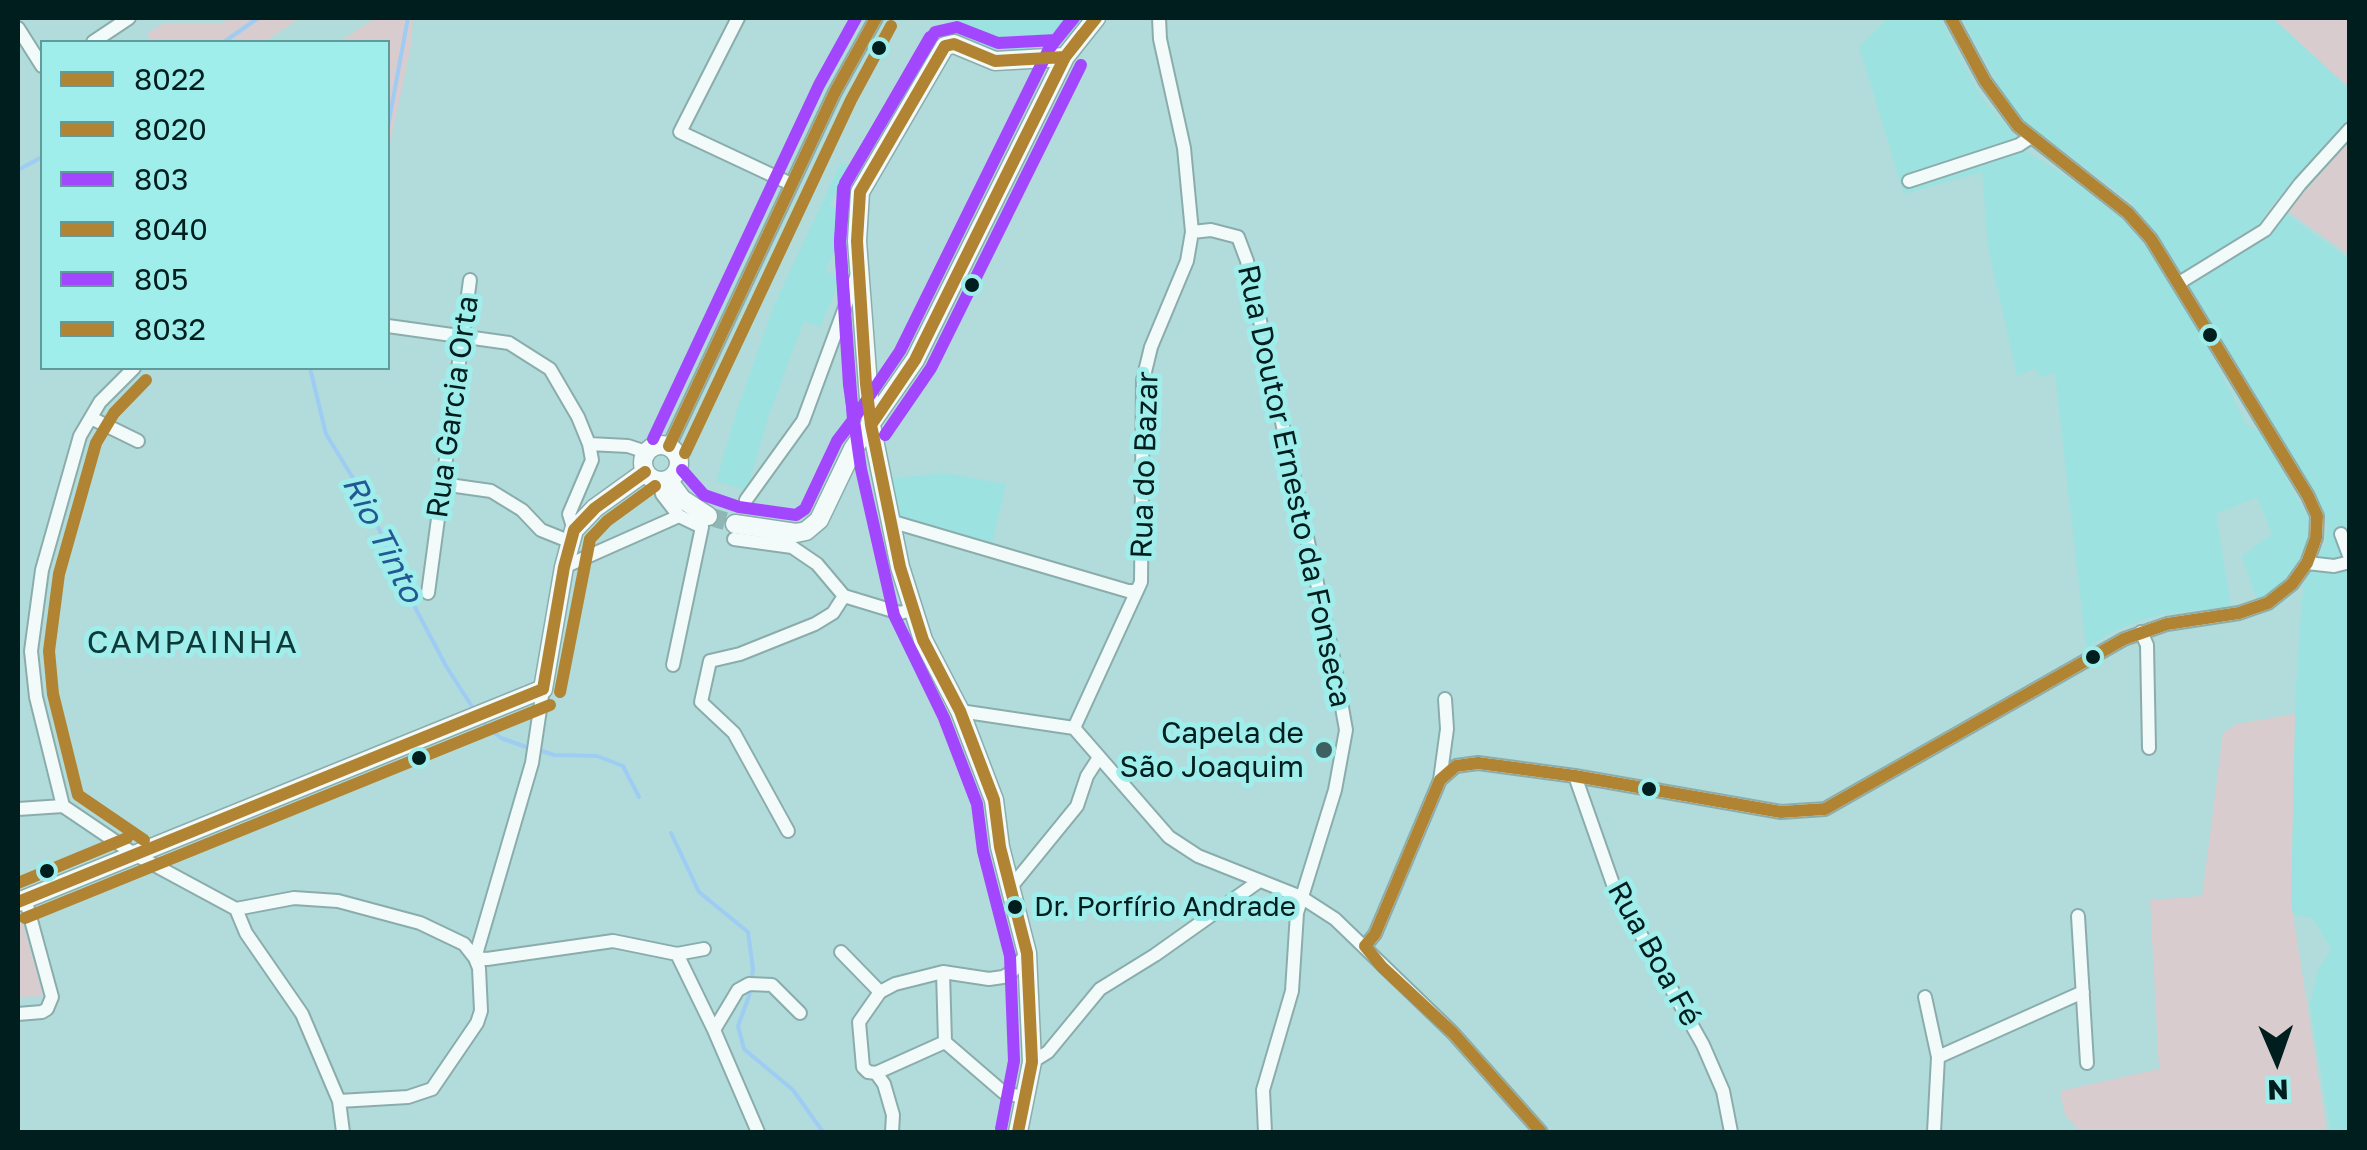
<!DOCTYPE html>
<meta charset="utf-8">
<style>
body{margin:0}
#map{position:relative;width:2367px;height:1150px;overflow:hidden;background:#b1dcdb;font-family:"Golos Text",sans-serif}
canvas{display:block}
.frame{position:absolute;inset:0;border:20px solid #001e1e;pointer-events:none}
.legend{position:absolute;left:40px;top:40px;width:350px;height:330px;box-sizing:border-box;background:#9feeec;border:2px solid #5f9b9a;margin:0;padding:12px 18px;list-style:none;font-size:30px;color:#001e1e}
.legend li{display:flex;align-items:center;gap:20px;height:50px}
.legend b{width:50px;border:2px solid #5f9b9a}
.north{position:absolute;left:2227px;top:1010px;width:100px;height:100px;-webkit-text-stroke:8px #9feeec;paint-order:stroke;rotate:178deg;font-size:28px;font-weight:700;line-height:40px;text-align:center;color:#001e1e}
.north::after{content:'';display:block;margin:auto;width:35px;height:45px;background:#001e1e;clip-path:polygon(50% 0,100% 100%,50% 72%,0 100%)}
</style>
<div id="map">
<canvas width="2367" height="1150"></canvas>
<div class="frame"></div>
<ul class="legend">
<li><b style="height:12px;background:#b08432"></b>8022</li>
<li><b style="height:12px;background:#b08432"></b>8020</li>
<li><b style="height:12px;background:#a347ff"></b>803</li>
<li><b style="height:12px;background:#b08432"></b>8040</li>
<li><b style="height:12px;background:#a347ff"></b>805</li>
<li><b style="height:12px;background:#b08432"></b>8032</li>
</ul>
<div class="north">N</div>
</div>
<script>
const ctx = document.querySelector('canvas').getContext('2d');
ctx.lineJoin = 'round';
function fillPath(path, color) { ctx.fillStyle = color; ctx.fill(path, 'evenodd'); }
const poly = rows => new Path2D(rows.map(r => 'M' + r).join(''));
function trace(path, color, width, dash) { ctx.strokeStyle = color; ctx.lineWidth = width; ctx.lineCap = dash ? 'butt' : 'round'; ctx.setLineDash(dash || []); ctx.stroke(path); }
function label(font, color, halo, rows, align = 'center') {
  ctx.font = font + ' "Golos Text",sans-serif'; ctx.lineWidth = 10; ctx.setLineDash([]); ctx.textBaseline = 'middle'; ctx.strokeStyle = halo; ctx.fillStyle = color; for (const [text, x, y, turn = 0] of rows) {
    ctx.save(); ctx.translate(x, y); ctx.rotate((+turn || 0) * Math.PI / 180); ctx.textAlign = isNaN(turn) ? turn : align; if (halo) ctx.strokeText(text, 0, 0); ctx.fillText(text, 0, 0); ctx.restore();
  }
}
fillPath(poly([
 [960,18,1089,18,1061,42,1037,52,1009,56,984,52,948,33],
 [1889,18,1940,18,1979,94,2029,153,2076,183,2123,220,2151,253,2210,351,2246,424,2263,435,2308,518,2308,538,2295,567,2277,587,2257,600,2242,556,2272,534,2257,497,2216,514,2231,606,2157,615,2118,629,2086,648,2055,373,2039,377,2035,368,2017,376,1988,247,1982,172,1904,194,1859,46],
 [1962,18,2273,18,2349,88,2349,119,2263,215,2265,223,2183,276,2155,232,2129,200,2026,123,2005,97],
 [841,162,850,166,830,205,851,215,825,271,841,278,820,327,804,321,768,417,747,490,716,481,738,407,773,308],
 [2286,214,2349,259,2349,1132,2331,1132,2310,1005,2318,970,2331,949,2312,917,2295,916,2288,901,2289,796,2302,598,2304,584,2325,544,2328,525,2187,283,2267,237],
 [945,473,1006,484,992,543,898,516,887,479]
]), '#9ce2e0');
fillPath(poly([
 [229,18,301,18,263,42,152,42,147,34,162,24,223,23],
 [375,18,413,18,411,46,388,152,388,42,339,42],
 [2273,18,2349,18,2349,88],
 [2349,141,2349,255,2288,211],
 [2295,714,2291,902,2327,1132,2081,1132,2065,1115,2060,1091,2159,1069,2150,900,2202,896,2223,733,2236,724],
 [21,916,43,996,18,997,18,918]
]), '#d8ccce');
trace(poly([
 [224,42,258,18],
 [388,126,408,18],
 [18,170,42,157],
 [310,368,326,434,367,501,400,579,446,666,471,705],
 [485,725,501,738,529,748],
 [542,751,554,755,597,756,623,766,639,797],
 [671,833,699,892,748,932,753,969,749,996,738,1026,744,1049,793,1090,823,1132]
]), '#9eccf3', 4);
trace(poly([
 [708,516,735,524]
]), '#8eb6b5', 18, [18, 9]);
const street = poly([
 [738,18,680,132,791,184],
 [18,28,42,66],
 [93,42,129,18],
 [1909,181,2019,145,2031,137],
 [1192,232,1211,230,1238,237,1247,261,1333,657,1346,730,1335,790,1297,913,1292,991,1263,1090,1265,1132],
 [2179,283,2265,230,2300,184,2350,129],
 [388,326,509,343,550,369,578,417,589,444,628,446,646,452],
 [134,368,100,402,80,436,42,570,31,651,36,697,63,806,134,854,236,909,294,898,338,901,420,923,464,944,475,958],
 [91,418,138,441],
 [669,446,835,92,876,18],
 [659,481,662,494,679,516],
 [442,484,491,491,522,510,541,530,571,542],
 [746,500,803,421,858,272],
 [890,521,1128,591,1136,591],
 [574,530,569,514,592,460,589,444],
 [2341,534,2350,558],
 [734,539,792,547,817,564,844,596],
 [2307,563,2334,566,2350,562],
 [564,567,679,516,702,527,673,665],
 [428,593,470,280],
 [2141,632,2147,645,2149,748],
 [960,711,1074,728,1169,837,1198,856,1301,897,1335,919,1453,1033,1541,1132],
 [1074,728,1141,582,1143,380,1151,347,1187,261,1192,232,1184,148,1160,39,1159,18],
 [1575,776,1614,887,1703,1045,1723,1091,1731,1132],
 [1440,780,1447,729,1445,699],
 [18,809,63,806],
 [788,831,734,733,701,702,710,661,740,654,815,624,833,613,844,596,900,613,911,610],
 [1011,887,1077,806,1087,776,1098,759],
 [236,909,246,933,302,1014,339,1101,343,1132],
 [2078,916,2087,1063],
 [1365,946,1375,934,1440,780,1456,766,1478,763,1575,776,1781,812,1825,809,2124,639,2167,624,2239,613,2268,603,2292,584,2307,563,2316,538,2317,516,2308,496,2151,239,2128,213,2018,126,1985,81,1951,18],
 [841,952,880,992],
 [677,954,704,949],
 [475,958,487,959,613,941,677,954,714,1030,758,1132],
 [943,972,945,1042,1003,1092,1025,1098],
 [1925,997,1938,1057,1934,1132],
 [18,1014,42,1012,47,1009,52,997,25,898],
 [714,1030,738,990,749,984,772,985,800,1013],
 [945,1042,876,1073,868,1072,863,1067,859,1022,880,992,895,984,943,972,989,979,1003,977,1012,972,1027,953],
 [1938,1057,2083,992],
 [1032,1062,1048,1052,1100,989,1155,955,1258,882],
 [876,1073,884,1084,893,1115,892,1132],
 [339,1101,408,1097,432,1089,477,1023,481,1011,479,968,475,958,532,763,543,689]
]);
const secondary = poly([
 '643 463a18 18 0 1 1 36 0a18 18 0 1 1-36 0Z',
 [668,480,682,499,708,516],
 [735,524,796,533,806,531,819,520,853,449,915,360,1065,57,1096,18],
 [18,902,543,689,564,567,574,530,595,508,645,472],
 [1018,1132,1032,1062,1027,953,1000,847,994,800,960,711,923,640,900,567,871,425,857,241,860,192,945,46,954,44,995,61,1065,57]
]);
trace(street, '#8aadac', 16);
trace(secondary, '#8aadac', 21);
trace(street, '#f3fafa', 12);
trace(secondary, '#f3fafa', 18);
trace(poly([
 [669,446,835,92,876,18],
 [543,689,564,567,574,530,595,508,645,472],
 [18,902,543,689],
 [1365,946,1375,934,1440,780,1456,766,1478,763,1575,776,1781,812,1825,809,2124,639,2167,624,2239,613,2268,603,2292,584,2307,563,2316,538,2317,516,2308,496,2151,239,2128,213,2018,126,1985,81,1951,18],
 [1365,946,1382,967,1453,1033,1541,1132]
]), '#b08432', 12);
trace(poly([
 [685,453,851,100,891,26],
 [560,692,590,539,607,521,655,486],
 [25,918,550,705]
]), '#b08432', 12);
trace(poly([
 [847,429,900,351,1049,49,1068,24],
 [653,439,819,85,856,18],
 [682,470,704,495,739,507,796,515,805,509,837,441,853,420,840,242,845,183,935,32,957,27,998,43,1056,40,1074,18]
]), '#a347ff', 12);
trace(poly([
 [871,425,915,360,1065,57,1083,34],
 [1018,1132,1032,1062,1027,953,1000,847,994,800,960,711,923,640,900,567,871,425,866,384,857,241,860,192,945,46,954,44,995,61,1065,57,1096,18]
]), '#b08432', 12);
trace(poly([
 [930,37,843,188,840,242,849,385,861,469,894,615,944,718,977,804,983,851,1010,956,1014,1061,1001,1129],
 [885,435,931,368,1081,65]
]), '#a347ff', 12);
trace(poly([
 [144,840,78,795,53,694,49,651,59,574,96,443,114,413,146,380],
 [18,883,127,838]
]), '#b08432', 12);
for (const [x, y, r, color] of [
 [879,48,9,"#001e1e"],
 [972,285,9,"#001e1e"],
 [2210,335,9,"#001e1e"],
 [2093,657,9,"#001e1e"],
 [1324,750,10,"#3e6060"],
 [419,758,9,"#001e1e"],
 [1649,789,9,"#001e1e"],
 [47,871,9,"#001e1e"],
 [1015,907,9,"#001e1e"]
]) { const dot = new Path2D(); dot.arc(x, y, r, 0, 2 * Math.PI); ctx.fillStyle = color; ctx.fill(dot); trace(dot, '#9feeec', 4); }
label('28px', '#001e1e', '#9feeec', [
 ["Dr. Porfírio Andrade",1034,907]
], 'left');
label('30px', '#001e1e', '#9feeec', [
 ["Rua Garcia Orta",453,407,-82],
 ["Rua do Bazar",1145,465,-88],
 ["Rua Doutor Ernesto da Fonseca",1294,486,78],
 ["Rua Boa Fé",1654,954,61]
]);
label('30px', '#001e1e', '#9feeec', [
 ["Capela de",1304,733],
 ["São Joaquim",1304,767]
], 'right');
label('italic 32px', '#225893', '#9feeec', [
 ["Rio Tinto",382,539,63]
]);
ctx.letterSpacing = '2.5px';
label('32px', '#0d3938', '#9feeec', [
 ["CAMPAINHA",193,643]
]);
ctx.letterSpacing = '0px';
</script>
